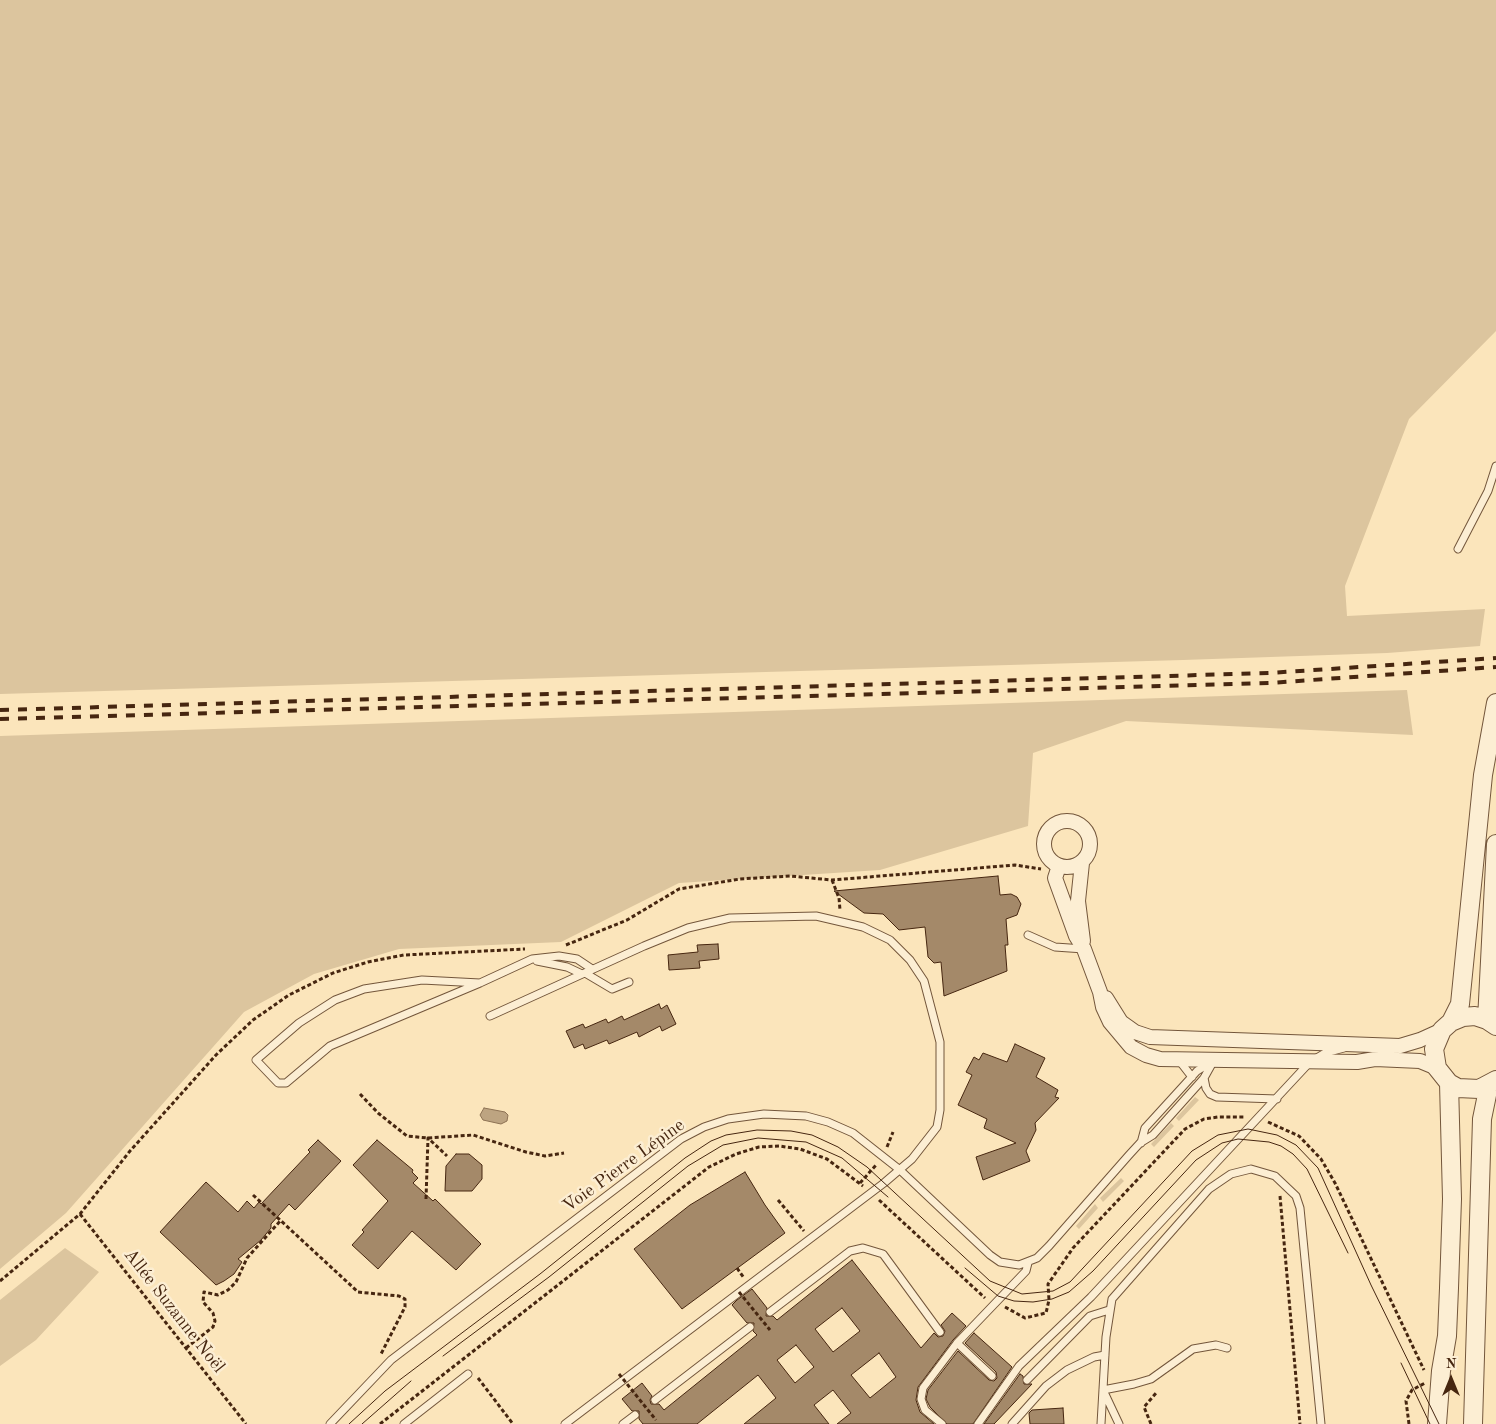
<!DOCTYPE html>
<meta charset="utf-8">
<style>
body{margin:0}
#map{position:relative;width:1496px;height:1424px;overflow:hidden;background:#fbe5bb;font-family:"Old Standard TT",serif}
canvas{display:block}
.north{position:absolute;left:1426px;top:1354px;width:50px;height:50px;-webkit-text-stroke:4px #fceed3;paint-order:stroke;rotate:0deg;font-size:14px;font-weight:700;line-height:20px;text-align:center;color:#462610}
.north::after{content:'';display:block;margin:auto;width:18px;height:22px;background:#462610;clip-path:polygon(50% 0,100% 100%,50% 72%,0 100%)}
</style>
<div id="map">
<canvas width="1496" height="1424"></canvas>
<div class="north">N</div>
</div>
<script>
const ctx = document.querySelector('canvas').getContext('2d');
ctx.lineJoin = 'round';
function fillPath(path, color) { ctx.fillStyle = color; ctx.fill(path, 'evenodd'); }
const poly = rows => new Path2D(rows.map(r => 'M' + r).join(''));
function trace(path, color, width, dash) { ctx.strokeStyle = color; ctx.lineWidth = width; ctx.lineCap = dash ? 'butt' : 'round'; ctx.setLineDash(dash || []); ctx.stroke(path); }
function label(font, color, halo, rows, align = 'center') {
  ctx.font = font + ' "Old Standard TT",serif'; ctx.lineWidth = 5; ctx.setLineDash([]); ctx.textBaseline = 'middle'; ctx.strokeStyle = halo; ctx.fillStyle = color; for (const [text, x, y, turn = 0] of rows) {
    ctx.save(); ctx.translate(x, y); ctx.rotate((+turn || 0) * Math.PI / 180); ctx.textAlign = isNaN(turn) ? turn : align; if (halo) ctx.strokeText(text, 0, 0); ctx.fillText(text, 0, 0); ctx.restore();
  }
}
fillPath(poly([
 [0,0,1496,0,1496,331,1409,419,1345,586,1347,616,1485,609,1480,646,1387,653,1183,660,0,694],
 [1407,690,1413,735,1126,721,1033,753,1028,826,880,870,679,883,561,942,399,949,314,974,244,1012,66,1213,0,1269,0,736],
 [1195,1097,1199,1100,1179,1121,1176,1118],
 [1171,1123,1174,1126,1154,1147,1151,1144],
 [1121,1178,1124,1181,1103,1202,1100,1198],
 [1095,1204,1098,1208,1079,1229,1076,1226],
 [65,1248,99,1272,36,1340,0,1366,0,1300]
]), '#dcc59e');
const water = poly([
 [484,1108,505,1112,508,1115,507,1121,501,1124,483,1120,480,1115,484,1108]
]);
fillPath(water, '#bda481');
trace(water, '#8d7254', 1);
const building = poly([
 [998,876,1000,895,1011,894,1017,897,1021,904,1017,915,1006,919,1008,945,1005,945,1007,971,944,996,941,962,934,963,928,957,925,927,899,930,883,914,864,913,834,891,998,876],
 [718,944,719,959,699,961,700,968,669,970,668,955,698,952,697,945,718,944],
 [659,1004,661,1009,667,1005,676,1024,662,1031,660,1026,639,1037,637,1032,609,1044,607,1040,585,1049,583,1044,574,1048,566,1031,583,1024,585,1028,606,1019,608,1023,622,1016,624,1020,659,1004],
 [1015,1044,1045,1058,1036,1077,1058,1090,1055,1097,1059,1098,1035,1123,1036,1130,1026,1151,1030,1161,983,1180,976,1157,1016,1143,984,1128,987,1119,958,1105,972,1075,966,1072,974,1057,979,1060,983,1053,1007,1062,1015,1044],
 [318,1140,341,1161,295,1210,289,1204,271,1224,271,1228,261,1240,238,1259,242,1262,234,1274,224,1281,216,1285,160,1232,206,1182,238,1212,247,1201,254,1208,259,1202,261,1204,310,1152,308,1150,318,1140],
 [377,1140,413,1170,412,1172,418,1178,413,1183,433,1201,435,1199,481,1244,456,1270,412,1231,378,1269,352,1245,364,1232,362,1230,388,1201,353,1165,377,1140],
 [456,1154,469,1154,482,1165,482,1179,472,1191,445,1191,446,1166,456,1154],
 [745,1172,765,1205,785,1233,682,1309,634,1249,690,1205,745,1172],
 [852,1260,921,1348,934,1333,938,1337,943,1336,945,1331,941,1325,952,1313,966,1326,953,1340,918,1387,916,1400,920,1412,934,1424,837,1424,851,1413,833,1390,814,1405,829,1424,744,1424,776,1398,758,1375,697,1424,643,1424,639,1419,639,1411,632,1411,622,1399,642,1383,652,1396,650,1400,651,1404,659,1404,664,1410,757,1335,753,1331,754,1323,747,1323,732,1305,737,1300,752,1289,767,1308,766,1316,773,1316,777,1320,852,1260],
 [842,1308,860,1331,833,1352,815,1329,842,1308],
 [796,1345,814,1367,795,1383,777,1360,796,1345],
 [879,1353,896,1377,870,1398,851,1375,879,1353],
 [974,1333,1012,1367,973,1424,947,1424,930,1407,926,1399,928,1390,958,1351,989,1380,994,1381,997,1378,996,1372,965,1343,974,1333],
 [1020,1374,1023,1376,1024,1384,1032,1384,994,1424,984,1424,1020,1374],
 [1063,1408,1064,1424,1030,1424,1029,1413,1032,1410,1063,1408]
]);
fillPath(building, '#a48969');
trace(building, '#462610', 1);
const service = poly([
 [1458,549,1488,491,1496,466],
 [1028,935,1055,947,1084,949],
 [537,961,567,967,582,974],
 [585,973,612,989,629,982],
 [480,983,422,980,364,989,335,1000,299,1023,256,1060,278,1083,286,1083,330,1046,480,983,532,959,559,956,577,959,592,969],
 [490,1016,644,946,688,928,730,918,816,916,863,927,890,940,910,960,924,981,940,1042,940,1110,937,1127,912,1159,884,1183,565,1424],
 [1178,1059,1192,1077],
 [1204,1078,1206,1088,1210,1094,1217,1097,1277,1099],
 [1141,1143,1145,1128,1197,1071,1211,1062],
 [770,1312,850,1251,863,1248,883,1254,940,1332],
 [957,1343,992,1376],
 [1027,1380,1090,1316,1109,1310],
 [1103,1390,1134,1384,1151,1379,1193,1349,1216,1345,1227,1348],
 [1103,1390,1119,1424],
 [655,1400,750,1327],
 [330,1424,391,1360,681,1139,704,1127,728,1119,764,1114,806,1116,828,1122,853,1133,900,1170,990,1255,1000,1262,1019,1265,1037,1258,1049,1246,1129,1155,1140,1143,1153,1135,1204,1078,1214,1060],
 [404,1424,468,1374],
 [623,1424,635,1415],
 [942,1424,925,1410,921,1399,923,1388,957,1343,1026,1271,1028,1263],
 [978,1424,1019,1366,1091,1297,1310,1062,1325,1053,1344,1048],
 [1012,1424,1046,1386,1067,1370,1094,1357,1105,1355],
 [1101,1424,1106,1337,1112,1299,1209,1189,1231,1174,1251,1169,1275,1176,1296,1196,1300,1208,1321,1424]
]);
const minor = poly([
 '1044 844a23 23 0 1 1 46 0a23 23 0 1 1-46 0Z',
 [1082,863,1078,901,1083,941],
 [1059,866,1055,878,1076,936,1084,949,1100,992,1103,1007,1110,1022,1131,1047,1146,1055,1160,1059,1357,1062,1375,1059,1420,1061,1437,1068],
 [1106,998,1121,1022,1135,1032,1150,1037,1400,1046,1420,1040,1442,1030]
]);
const tertiary = poly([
 [1487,1020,1496,844],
 [1451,1022,1460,1004,1483,775,1496,703],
 [1496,1080,1479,1089,1458,1088,1449,1083,1437,1068,1434,1049,1442,1030,1451,1022,1463,1017,1475,1016,1487,1020,1496,1026],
 [1437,1424,1441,1371,1447,1336,1449,1288,1452,1199,1449,1083],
 [1473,1424,1482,1119,1489,1085]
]);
trace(service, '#73563b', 9);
trace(minor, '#73563b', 16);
trace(tertiary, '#73563b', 20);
trace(poly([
 [832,880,839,898,840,910],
 [566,945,627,920,679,889,740,879,790,876,832,880,1015,865,1041,869],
 [360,1094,378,1113,407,1136,428,1138,473,1135,526,1152,545,1156,564,1153],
 [1268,1122,1299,1136,1321,1159,1335,1183,1424,1370],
 [887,1147,893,1132],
 [860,1183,876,1165],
 [253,1195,358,1292,399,1296,405,1299,405,1307,381,1354],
 [1280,1196,1300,1424],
 [426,1199,428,1138,447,1156],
 [778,1200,804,1231],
 [879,1200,985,1298],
 [80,1214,246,1424],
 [737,1268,744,1278],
 [0,1281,80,1214,130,1151,216,1055,253,1020,289,995,333,973,368,962,404,955,525,949],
 [1005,1307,1025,1318,1046,1313,1049,1300,1048,1284,1073,1248,1185,1129,1204,1119,1218,1117,1244,1117],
 [186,1348,213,1327,215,1321,213,1313,203,1302,204,1292,218,1295,228,1290,236,1282,247,1258,281,1220],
 [478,1378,513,1424],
 [380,1424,709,1167,736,1154,759,1147,779,1146,800,1149,827,1159,863,1186],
 [1151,1424,1144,1407,1157,1392],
 [1409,1424,1406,1401,1412,1390,1425,1383]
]), '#462610', 3, [4, 2.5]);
trace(service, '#fceed3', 7);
trace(minor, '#fceed3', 14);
trace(tertiary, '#fceed3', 18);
trace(poly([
 [965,1268,998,1296,1014,1301,1033,1302,1052,1299,1069,1292,1093,1271,1196,1160,1222,1143,1238,1139,1269,1142,1281,1146,1293,1154,1307,1169,1348,1253],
 [443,1356,549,1277,688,1166,723,1145,758,1138,806,1142,842,1158,888,1197],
 [1401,1363,1430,1424],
 [349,1424,385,1391,540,1274,685,1158,711,1141,726,1135,757,1130,791,1131,812,1135,838,1147,867,1167,990,1281,1022,1294,1053,1291,1070,1282,1192,1151,1218,1135,1248,1129,1277,1135,1296,1145,1318,1168,1371,1285,1439,1424],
 [362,1424,411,1381]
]), '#462610', 1);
trace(poly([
 [0,710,1269,673,1496,658],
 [0,719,1269,683,1496,667]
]), '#462610', 4, [9, 9]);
trace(poly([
 [739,1292,770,1330],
 [619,1374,656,1420]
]), '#462610', 3, [4, 2.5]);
label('18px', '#462610', '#fceed3', [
 ["Voie Pierre Lépine",624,1166,-36],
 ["Allée Suzanne Noël",174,1311,52]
]);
</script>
